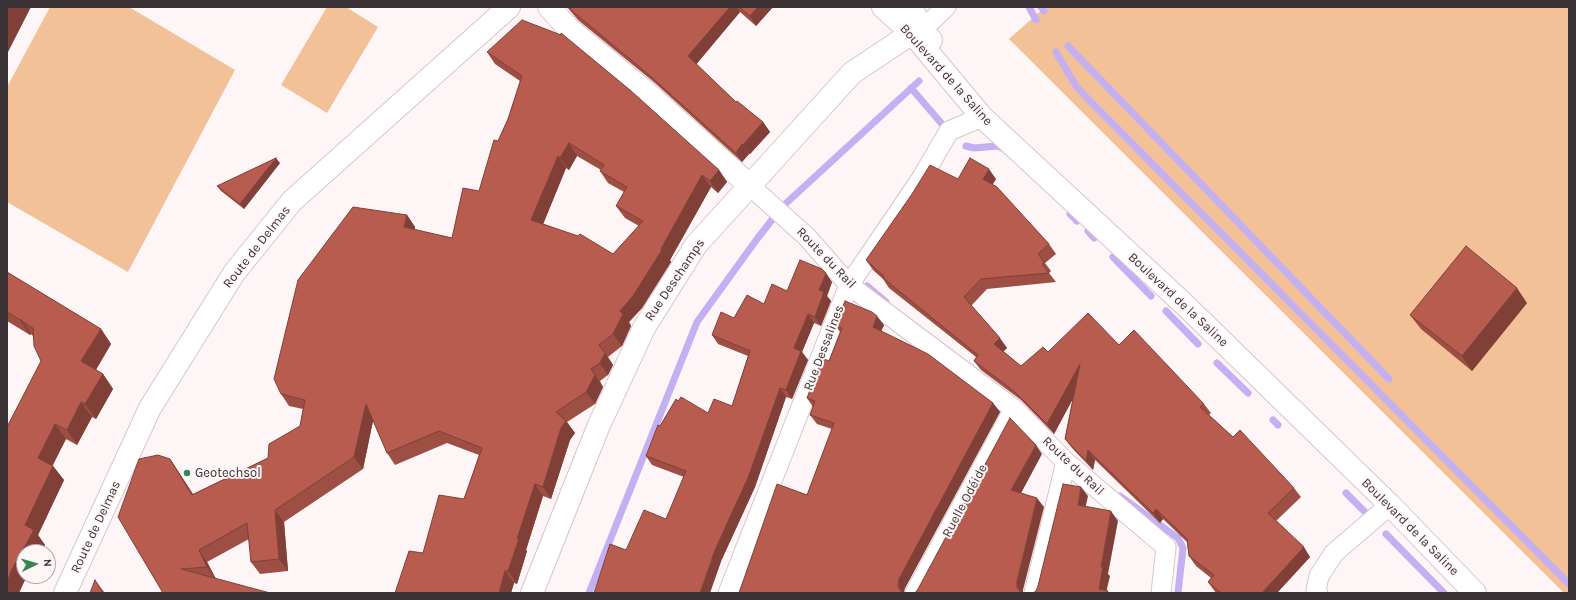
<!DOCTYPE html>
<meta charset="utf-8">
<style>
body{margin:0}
#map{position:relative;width:1576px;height:600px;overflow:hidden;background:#fef5f7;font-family:Karla,sans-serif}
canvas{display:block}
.frame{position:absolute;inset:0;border:8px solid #3a3234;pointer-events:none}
.north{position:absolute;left:16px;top:544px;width:40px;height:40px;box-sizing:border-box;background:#fef5f7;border:1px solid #b0a7a9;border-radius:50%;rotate:85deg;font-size:11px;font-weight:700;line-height:16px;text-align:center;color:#3a3234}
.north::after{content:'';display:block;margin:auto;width:14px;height:18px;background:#388554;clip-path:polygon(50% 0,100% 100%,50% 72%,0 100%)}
</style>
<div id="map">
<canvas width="1576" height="600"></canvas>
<div class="frame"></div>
<div class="north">N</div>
</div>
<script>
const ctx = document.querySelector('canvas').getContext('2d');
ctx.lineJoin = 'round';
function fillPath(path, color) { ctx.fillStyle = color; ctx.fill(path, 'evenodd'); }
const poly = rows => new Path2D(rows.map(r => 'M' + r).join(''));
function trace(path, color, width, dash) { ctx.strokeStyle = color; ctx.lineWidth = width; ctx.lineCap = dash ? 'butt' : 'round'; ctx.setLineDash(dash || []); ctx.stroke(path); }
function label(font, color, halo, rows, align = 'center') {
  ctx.font = font + ' Karla,sans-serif'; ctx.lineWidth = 4; ctx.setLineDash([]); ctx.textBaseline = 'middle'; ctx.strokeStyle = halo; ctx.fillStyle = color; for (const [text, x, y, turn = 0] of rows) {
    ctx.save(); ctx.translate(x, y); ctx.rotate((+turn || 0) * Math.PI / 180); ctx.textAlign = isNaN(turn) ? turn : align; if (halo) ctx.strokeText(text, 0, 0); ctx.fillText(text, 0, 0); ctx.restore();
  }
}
fillPath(poly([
 [50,7,129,7,235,70,128,272,7,202,7,87],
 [327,7,346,7,378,27,327,113,281,85],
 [1045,7,1569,7,1569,593,1564,593,1009,39]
]), '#f3c197');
trace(poly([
 [1029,7,1036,20],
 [1041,7,1044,11],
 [1068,46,1389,379],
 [1056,52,1076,86,1088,99,1569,584],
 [911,88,942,124],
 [966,146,974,148,997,146,1005,149],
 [1070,214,1077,221],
 [1088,231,1094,238],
 [1113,257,1151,296],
 [867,286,886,302],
 [1166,311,1198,344],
 [1217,363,1248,393],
 [1273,420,1278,425],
 [1346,493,1365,512],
 [1120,496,1178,538,1183,548,1178,593],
 [1386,534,1444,593],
 [589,593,697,322,757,239,782,207,919,81]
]), '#c4aff3', 7);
const street = poly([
 [922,30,946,7],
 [749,185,807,237,849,285,1014,409,1066,462,1166,547,1161,593],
 [728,593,849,285,921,179,949,131,982,117],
 [915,593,1014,409],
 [1034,593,1066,462],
 [1318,593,1316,590,1319,576,1334,553,1390,505]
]);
const secondary = poly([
 [549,7,568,28,647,93,749,185],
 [883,7,912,33,982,117,1185,305,1390,505,1475,593],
 [911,7,922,30,931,40],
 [65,593,150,408,234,273,292,201,509,7],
 [532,593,599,425,644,328,696,245,852,73,912,33,922,30]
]);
trace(street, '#d9c4ca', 21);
trace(secondary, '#d9c4ca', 24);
trace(street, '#fff', 19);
trace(secondary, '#fff', 22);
fillPath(poly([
 [567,7,773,7,756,26,740,12,696,64,736,102,763,122,770,132,750,154,749,154,742,162,655,83,578,20,573,14],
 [487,52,719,170,727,182,718,193,711,187,670,260,671,262,642,308,629,322,631,326,622,346,608,357,613,365,608,375,600,381,603,387,595,404,567,422,575,433,570,440,551,499,543,496,526,550,527,551,517,584,514,583,511,593,395,593,423,553,464,499,479,455,447,443,395,465,387,453,373,421,363,469,284,522,288,571,260,574,251,562,249,539,207,562,216,579,163,593,170,459,193,494,268,458,300,426,303,409,289,406,281,394,407,215,415,227,415,230,452,238,479,191,498,141,508,119,520,81,495,64],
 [577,156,601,170,600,171,608,183,624,192,616,206,625,218,639,226,613,254,543,224,566,168,569,170],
 [280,163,244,209,221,191,217,186],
 [958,179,996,179,992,185,1049,244,1056,254,1045,263,1051,271,1049,273,1056,282,987,289,971,306,1007,348,1003,351,1021,366,1048,352,1119,345,1204,404,1211,413,1209,415,1233,437,1294,488,1301,497,1276,521,1310,557,1277,593,1216,593,1208,582,1211,578,1196,566,1189,556,1187,542,1163,519,1160,523,1095,460,1093,470,1072,448,1065,439,1073,398,1054,434,1021,400,981,370,974,361,976,357,889,288,883,279,873,270,866,260],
 [7,272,101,329,111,344,96,370,103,374,113,389,96,419,92,417,77,445,66,439,52,465,64,480,38,535,45,545,24,576,27,576,23,584,19,593,7,593,41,361,33,336,31,334,30,335,7,321],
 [832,282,827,296,831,301,821,326,814,323,802,352,808,360,792,399,786,397,755,487,722,559,626,550,666,519,684,477,652,465,646,456,660,426,678,401,708,413,732,406,748,356,718,344,712,335,734,318,764,304,787,291],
 [1527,303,1472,371,1421,329,1410,315],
 [835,325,884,325,881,331,993,403,1000,412,905,588,807,495,832,429,817,424,810,415,813,407,807,398,829,361,840,332]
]), '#9d4f43');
fillPath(poly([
 [9,7,31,7,7,54,7,10],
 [730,7,737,7,740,12,695,66,688,56],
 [758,7,773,7,756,26,750,16],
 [763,122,770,132,750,154,743,145],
 [569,143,577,156,569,170,560,158],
 [742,144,749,154,742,162,736,153],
 [558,156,566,168,540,232,531,220],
 [276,158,280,163,244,209,240,204],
 [989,169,996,179,990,189,983,179],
 [719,170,727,182,718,193,710,181],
 [702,175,711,187,670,260,671,262,642,308,629,322,631,326,622,346,613,334,620,311,661,249],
 [407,215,415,227,413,239,404,227],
 [826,273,832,282,827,296,831,301,821,326,815,317,819,290],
 [1517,288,1527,303,1472,371,1462,356],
 [808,314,814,323,802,352,808,360,792,399,786,390,794,348],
 [877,316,884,325,879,336,873,327],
 [21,319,31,334,30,335,20,320],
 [101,329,111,344,92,376,81,361],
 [1000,338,1007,348,1001,354,994,344],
 [605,353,613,365,608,375,600,363],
 [1080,364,1087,373,1054,434,1047,424],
 [591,369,603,387,595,404,586,392],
 [103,374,113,389,96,419,85,404],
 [780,388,786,397,755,487,722,559,710,593,700,593,715,550],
 [81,402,92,417,77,445,67,430],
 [993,403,1000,412,905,588,904,593,902,593,900,590,898,585,899,579],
 [366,404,374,416,363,469,354,457],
 [566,421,575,433,570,440,551,499,543,487,561,428],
 [55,424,66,439,49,473,38,458],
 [1036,445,1042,454,1018,499,1011,490],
 [1088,450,1095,460,1093,470,1086,461],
 [170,459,178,471,201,507,192,495],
 [53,466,64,480,38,535,45,545,41,552,24,552,24,576,27,576,23,584,19,593,7,593,7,582,12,569,25,525],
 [535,484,543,496,526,550,527,551,517,584,508,571,517,539],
 [1081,487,1088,496,1084,514,1078,505],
 [1037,498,1044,507,1023,590,1023,593,1021,593,1017,587,1017,581],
 [1156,509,1163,519,1160,523,1153,513],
 [275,510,284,522,288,571,279,559],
 [1111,511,1118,521,1108,574,1110,576,1106,593,1099,589,1101,567],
 [1304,547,1310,557,1277,593,1262,593],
 [199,550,207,562,216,579,207,567],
 [505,571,514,583,511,593,499,593],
 [95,580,104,592,105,593,103,593]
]), '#804037');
const building = poly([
 [570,7,730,7,688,56,736,102,737,101,763,122,743,145,742,144,736,153,648,74,571,10,571,9,570,7],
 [739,7,758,7,750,16,739,7],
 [522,20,561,35,561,33,630,90,719,170,710,181,702,175,661,249,662,250,633,296,620,311,623,314,613,334,599,345,605,353,600,363,591,369,595,375,586,392,556,412,566,421,561,428,543,487,535,484,517,539,519,539,508,571,505,571,499,593,395,593,409,551,423,553,439,495,464,499,482,448,439,431,387,453,366,404,354,457,275,510,279,559,251,562,247,523,199,550,207,567,181,569,270,593,163,593,118,517,139,459,158,455,170,459,192,495,268,458,269,444,300,426,305,400,281,394,274,379,298,280,353,207,407,215,404,227,452,238,463,188,479,191,494,140,498,141,508,119,522,76,487,52,522,20],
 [569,143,604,165,600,171,627,187,616,206,643,221,613,254,580,234,578,236,531,220,558,156,560,158,569,143],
 [276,158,240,204,217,186,276,158],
 [970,158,989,169,983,179,997,187,1049,244,1038,254,1044,262,1042,264,1049,273,981,279,964,297,1000,338,994,344,1021,366,1043,347,1048,352,1088,313,1119,345,1134,330,1204,404,1200,407,1233,437,1240,430,1294,488,1268,513,1304,547,1262,593,1221,593,1208,582,1214,575,1189,556,1187,539,1156,509,1153,513,1088,450,1086,461,1065,439,1080,364,1047,424,1014,391,974,361,978,355,883,278,884,276,866,260,912,194,930,165,958,179,970,158],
 [1466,246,1517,288,1462,356,1410,315,1466,246],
 [800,260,822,269,826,273,819,290,824,292,815,317,808,314,794,348,801,351,786,390,780,388,748,478,715,550,700,593,594,593,610,544,626,550,644,510,666,519,686,471,646,456,658,425,660,426,676,399,678,401,681,397,708,413,714,399,732,406,750,351,712,335,721,312,734,318,747,295,764,304,772,284,787,291,800,260],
 [7,272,101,329,81,361,103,374,85,404,81,402,67,430,55,424,38,458,53,466,25,525,34,530,12,569,7,582,7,427,41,361,34,346,33,328,22,321,21,319,20,320,7,312,7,272],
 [845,301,872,312,877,316,873,327,928,354,993,403,899,579,898,585,900,590,903,593,739,593,777,484,807,495,834,423,810,415,815,401,807,398,822,358,829,361,842,328,835,325,845,301],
 [1010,418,1036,445,1011,490,1037,498,1017,581,1017,587,1020,592,1022,593,915,593,918,589,1010,418],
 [1063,484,1081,487,1078,505,1111,511,1101,567,1103,567,1099,589,1108,591,1107,593,1033,593,1036,591,1038,586,1063,484],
 [95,580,103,593,90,593,95,580]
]);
fillPath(building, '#b75c4e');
trace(building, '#804037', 1);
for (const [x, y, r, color] of [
 [187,473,4,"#388554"]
]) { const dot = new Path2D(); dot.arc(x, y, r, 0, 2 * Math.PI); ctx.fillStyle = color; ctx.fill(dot); trace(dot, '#fef5f7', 1.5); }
label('13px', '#3a3234', '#fef5f7', [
 ["Boulevard de la Saline",946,75,48],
 ["Route de Delmas",257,247,-52],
 ["Route du Rail",826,258,46],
 ["Rue Deschamps",675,280,-56],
 ["Boulevard de la Saline",1178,300,43],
 ["Rue Dessalines",824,348,-69],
 ["Route du Rail",1073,466,43],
 ["Ruelle Odéide",965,501,-62],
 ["Route de Delmas",96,527,-65],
 ["Boulevard de la Saline",1410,527,45]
]);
label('13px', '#3a3234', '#fef5f7', [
 ["Geotechsol",195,473]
], 'left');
</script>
